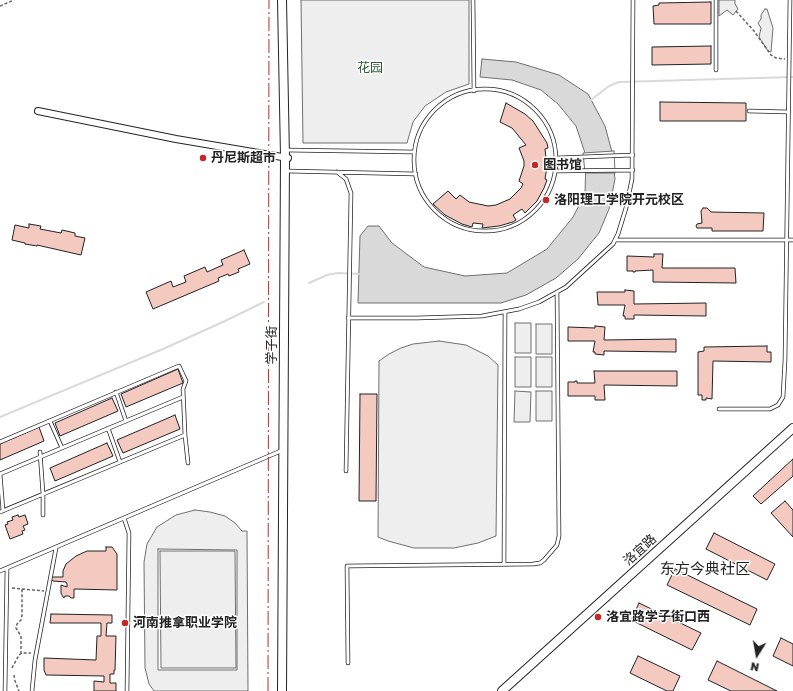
<!DOCTYPE html>
<meta charset="utf-8">
<style>
body{margin:0}
#map{position:relative;width:793px;height:691px;overflow:hidden;background:#fff;font-family:"Golos Text",sans-serif}
canvas{display:block}
.north{position:absolute;left:737px;top:635px;width:40px;height:40px;-webkit-text-stroke:3px #fff;paint-order:stroke;rotate:191deg;font-size:11px;font-weight:700;line-height:16px;text-align:center;color:#222}
.north::after{content:'';display:block;margin:auto;width:14px;height:18px;background:#222;clip-path:polygon(50% 0,100% 100%,50% 72%,0 100%)}
</style>
<div id="map">
<canvas width="793" height="691"></canvas>
<div class="north">N</div>
</div>
<script>
const ctx = document.querySelector('canvas').getContext('2d');
ctx.lineJoin = 'round';
function fillPath(path, color) { ctx.fillStyle = color; ctx.fill(path, 'evenodd'); }
const poly = rows => new Path2D(rows.map(r => 'M' + r).join(''));
function trace(path, color, width, dash) { ctx.strokeStyle = color; ctx.lineWidth = width; ctx.lineCap = dash ? 'butt' : 'round'; ctx.setLineDash(dash || []); ctx.stroke(path); }
function label(font, color, halo, rows, align = 'center') {
  ctx.font = font + ' "Golos Text","Noto Sans SC",sans-serif'; ctx.lineWidth = 3; ctx.setLineDash([]); ctx.textBaseline = 'middle'; ctx.strokeStyle = halo; ctx.fillStyle = color; for (const [text, x, y, turn = 0] of rows) {
    ctx.save(); ctx.translate(x, y); ctx.rotate((+turn || 0) * Math.PI / 180); ctx.textAlign = isNaN(turn) ? turn : align; if (halo) ctx.strokeText(text, 0, 0); ctx.fillText(text, 0, 0); ctx.restore();
  }
}
const green = poly([
 [301,0,469,0,469,84,446,92,425,106,413,122,407,143,303,143,301,0],
 [765,9,767,9,773,28,771,52,768,51,759,37,761,28,758,23,761,19,761,15,765,9],
 [515,323,531,323,531,353,515,353,515,323],
 [536,324,552,324,552,354,536,354,536,324],
 [439,341,466,345,488,356,498,365,496,536,478,543,454,548,414,548,388,541,378,537,379,361,389,354,401,348,413,344,439,341],
 [515,357,531,357,531,387,515,387,515,357],
 [536,357,552,357,552,387,536,387,536,357],
 [515,391,531,392,530,422,514,422,515,391],
 [536,391,552,391,552,421,536,421,536,391],
 [195,510,210,512,225,516,235,523,242,531,247,531,248,691,154,691,149,684,145,668,144,562,147,544,157,527,176,515,195,510],
 [158,549,237,550,237,670,158,670,158,549],
 [160,551,235,551,236,668,161,668,160,551]
]);
fillPath(green, '#eee');
trace(green, '#6f6f6f', 1);
const parking = poly([
 [719,0,735,0,735,4,738,9,733,15,727,10,719,16,719,0]
]);
fillPath(parking, '#ededed');
trace(parking, '#6f6f6f', 1);
const water = poly([
 [482,59,516,62,559,75,588,94,605,126,612,152,615,179,609,209,599,233,578,259,556,278,526,295,501,303,358,303,360,236,368,226,379,226,392,243,424,267,465,276,507,273,547,249,573,217,585,194,586,156,576,126,558,104,541,90,512,80,480,77,482,59]
]);
fillPath(water, '#d9d9d9');
trace(water, '#6f6f6f', 1);
const pier = poly([
 [614,151,615,173,585,173,583,153,614,151]
]);
fillPath(pier, '#fff');
trace(pier, '#6f6f6f', 1);
trace(poly([
 [591,100,609,86,619,82,793,77],
 [309,283,327,275,338,273,359,274],
 [0,417,163,349,225,321,264,302]
]), '#d9d9d9', 2);
const building = poly([
 [711,2,711,24,654,24,653,6,659,5,659,3,711,2],
 [711,46,711,64,652,65,652,47,711,46],
 [660,102,746,103,746,121,660,121,660,102],
 [506,103,525,114,533,121,547,143,548,148,545,149,547,167,545,179,547,180,544,188,537,201,525,213,522,209,513,215,516,220,513,222,499,226,482,228,483,224,473,223,472,227,462,224,445,215,433,204,448,191,456,199,460,195,469,202,488,206,496,205,510,199,521,188,523,184,519,181,524,166,524,161,519,148,526,145,512,128,500,122,506,103],
 [703,208,707,208,711,212,764,213,763,231,712,231,712,228,697,228,696,226,697,224,702,223,701,211,703,208],
 [29,224,41,226,40,229,61,233,62,230,75,233,75,236,85,238,81,255,37,245,37,246,25,244,25,243,12,240,15,225,29,228,29,224],
 [244,250,250,264,238,269,239,272,229,276,228,274,218,278,219,281,153,309,146,292,171,281,173,287,186,282,184,276,205,267,207,272,223,265,221,260,244,250],
 [654,254,663,254,662,268,735,268,736,283,653,282,653,270,635,271,635,272,633,272,633,271,627,271,627,256,654,257,654,254],
 [625,290,634,291,634,304,706,303,706,316,634,315,634,319,625,319,625,316,623,316,625,305,598,305,597,292,625,292,625,290],
 [595,326,605,327,604,340,676,339,676,352,604,351,604,355,595,354,595,352,593,352,595,341,568,341,568,327,595,328,595,326],
 [767,346,767,352,771,352,771,362,713,361,712,399,706,398,706,400,702,400,702,395,698,395,698,352,704,351,704,347,767,346],
 [178,369,183,383,126,407,121,394,178,369],
 [594,371,677,371,677,386,604,385,605,400,595,400,595,396,568,396,568,382,575,382,575,381,577,381,577,383,595,383,594,371],
 [360,394,377,394,376,501,359,501,360,394],
 [112,398,118,411,60,436,55,423,112,398],
 [175,415,180,429,123,453,117,440,175,415],
 [39,427,44,441,0,460,0,444,39,427],
 [107,443,113,456,55,481,50,468,107,443],
 [793,459,793,476,761,504,753,496,793,459],
 [785,501,793,510,793,537,771,513,785,501],
 [18,515,19,517,25,515,28,524,23,526,25,530,22,531,23,534,10,539,5,525,8,524,7,522,13,520,12,517,18,515],
 [714,533,775,564,767,580,706,549,714,533],
 [106,547,112,547,117,554,117,590,74,589,74,598,71,598,69,596,65,596,64,598,63,597,61,593,61,585,67,587,67,584,66,582,53,581,51,579,52,577,63,577,63,571,66,564,76,556,87,551,106,551,106,547],
 [675,569,757,609,750,625,667,585,675,569],
 [639,603,701,633,692,650,631,620,639,603],
 [51,614,112,615,112,623,107,623,106,636,116,636,115,670,114,670,114,674,110,674,110,683,116,683,116,691,94,691,94,681,104,682,104,676,46,675,44,670,44,658,96,660,97,636,101,636,101,623,50,623,51,614],
 [781,638,793,644,793,666,773,656,781,638],
 [638,656,680,676,673,691,667,691,630,673,638,656],
 [717,661,777,691,731,691,708,680,717,661]
]);
fillPath(building, '#f3c9c0');
trace(building, '#222', 1);
const service = poly([
 [473,0,474,91],
 [716,0,716,70],
 '414 160a71 71 0 1 1 142 0a71 71 0 1 1-142 0Z',
 [749,111,789,112],
 [285,150,413,152],
 [557,158,633,155],
 [287,171,416,174],
 [556,171,633,170],
 [337,172,346,179,351,193,346,471],
 [615,240,793,240],
 [348,318,417,318,482,316,519,309,539,302,566,287,613,244,618,234,626,208,632,179,633,0],
 [116,392,126,421],
 [719,409,770,409,778,405,783,397,785,360,790,0],
 [50,421,62,448],
 [108,428,120,462],
 [0,442,179,366,186,381,183,389,185,435],
 [40,452,43,494,43,515],
 [0,474,183,397],
 [0,474,3,511],
 [0,512,185,435,188,463],
 [124,518,129,533,127,691],
 [504,564,505,313],
 [0,571,283,450],
 [348,663,347,566,533,564,540,563,544,560,557,545,559,536,557,292],
 [5,691,7,569],
 [32,691,35,660,56,548]
]);
const minor = poly([
 [38,111,176,139,288,158]
]);
const tertiary = poly([
 [282,0,285,157,282,691],
 [502,691,793,428]
]);
trace(service, '#222', 4.5);
trace(minor, '#222', 8);
trace(tertiary, '#222', 10);
trace(poly([
 [0,6,14,0],
 [736,11,754,31,771,55,776,58,785,59],
 [12,588,44,591],
 [21,654,21,636,16,628,17,624,21,620,22,615,22,589],
 [12,668,19,655,22,653,31,653],
 [14,675,15,681,19,691]
]), '#646464', 1.5, [3, 2]);
trace(service, '#fff', 3);
trace(minor, '#fff', 6);
trace(tertiary, '#fff', 8);
trace(poly([
 [268,691,269,0]
]), '#c62828', 1, [14, 3, 2, 3]);
for (const [x, y, r, color] of [
 [203,158,4,"#c62828"],
 [535,165,4,"#c62828"],
 [546,200,4,"#c62828"],
 [598,617,4,"#c62828"],
 [125,623,4,"#c62828"]
]) { const dot = new Path2D(); dot.arc(x, y, r, 0, 2 * Math.PI); ctx.fillStyle = color; ctx.fill(dot); trace(dot, '#fff', 1.5); }
label('13px', '#2f5e38', '#fff', [
 ["花园",370,68]
]);
label('bold 13px', '#222', '#fff', [
 ["丹尼斯超市",211,158],
 ["图书馆",543,165],
 ["洛阳理工学院开元校区",554,200],
 ["洛宜路学子街口西",606,617],
 ["河南推拿职业学院",133,623]
], 'left');
label('13px', '#222', '#fff', [
 ["学子街",272,345,-90],
 ["洛宜路",640,550,-42]
]);
label('15px', '#222', '#fff', [
 ["东方今典社区",705,569]
]);
</script>
